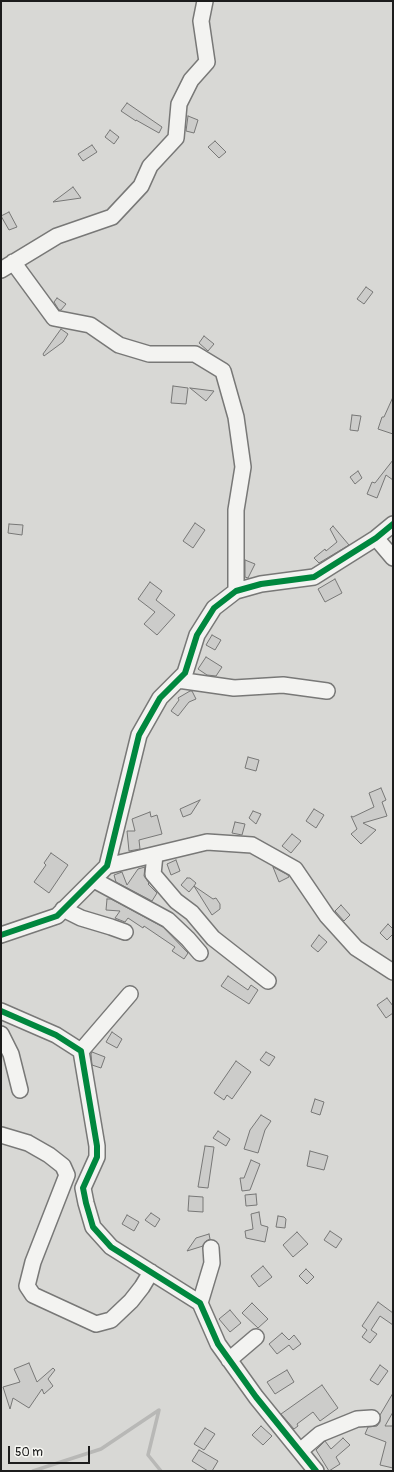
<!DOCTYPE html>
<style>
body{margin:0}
#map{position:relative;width:394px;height:1472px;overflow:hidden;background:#e8e8e6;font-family:Pangolin,sans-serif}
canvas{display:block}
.frame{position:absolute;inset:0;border:2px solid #1c1c1c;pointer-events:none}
.scale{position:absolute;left:8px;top:1446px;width:82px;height:18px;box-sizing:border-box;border:2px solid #1c1c1c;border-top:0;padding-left:5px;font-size:12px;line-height:14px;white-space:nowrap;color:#1c1c1c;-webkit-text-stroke:3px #f6f6f2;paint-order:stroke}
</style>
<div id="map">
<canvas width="394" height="1472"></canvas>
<div class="frame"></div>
<div class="scale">50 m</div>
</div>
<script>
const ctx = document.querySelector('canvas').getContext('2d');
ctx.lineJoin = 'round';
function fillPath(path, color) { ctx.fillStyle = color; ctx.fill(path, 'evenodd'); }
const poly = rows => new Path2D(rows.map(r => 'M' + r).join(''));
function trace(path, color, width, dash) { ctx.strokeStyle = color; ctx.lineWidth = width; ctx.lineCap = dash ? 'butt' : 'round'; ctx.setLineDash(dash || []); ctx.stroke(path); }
fillPath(poly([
 [1,1,393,1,393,1471,1,1471]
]), '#d8d8d5');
trace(poly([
 [33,1471,101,1449,159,1410,148,1455,161,1471]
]), '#b8b8b6', 3.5);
const building = poly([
 [127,103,162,127,159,133,136,120,136,121,121,111,127,103],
 [188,116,198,120,194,133,186,131,188,116],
 [110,130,119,137,114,144,105,137,110,130],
 [215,141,226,152,219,158,208,147,215,141],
 [92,145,97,152,83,161,78,154,92,145],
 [73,187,81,198,53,202,73,187],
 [9,212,17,227,9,230,1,216,9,212],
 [366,287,373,292,364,304,357,299,366,287],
 [57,298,66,304,61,310,59,310,54,302,57,298],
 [61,329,68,334,63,342,44,356,43,354,61,329],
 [204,336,214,344,208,351,199,343,204,336],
 [173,386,188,388,186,404,171,403,173,386],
 [190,388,214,391,206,401,190,388],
 [393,397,393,434,378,429,382,417,384,417,393,397],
 [352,415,361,416,358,431,350,430,352,415],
 [393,460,393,480,386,475,377,498,367,494,372,482,375,483,393,460],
 [358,471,362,478,355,484,350,477,358,471],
 [195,523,205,530,193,548,183,541,195,523],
 [9,524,23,525,22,535,8,533,9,524],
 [333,526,349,545,319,563,314,558,325,549,326,551,337,542,330,529,333,526],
 [245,560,255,564,248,578,245,577,245,560],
 [335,579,342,593,325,602,318,589,335,579],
 [150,582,162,591,156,600,175,615,157,635,144,624,155,612,138,599,150,582],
 [212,635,221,640,215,650,206,645,212,635],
 [206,657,222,667,216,676,207,675,198,669,206,657],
 [190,691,192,691,196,699,189,702,178,716,171,711,179,700,178,698,190,691],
 [248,757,259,760,256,771,245,768,248,757],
 [381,788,386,800,382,802,387,816,363,823,376,830,361,844,351,834,357,829,351,816,353,817,374,807,369,793,381,788],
 [200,800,191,814,183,817,180,809,200,800],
 [314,809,324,815,316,828,306,821,314,809],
 [253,811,261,814,256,824,249,818,253,811],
 [150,812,151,817,157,815,162,834,139,840,140,849,129,851,127,831,135,831,132,819,150,812],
 [235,822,245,824,242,835,232,833,235,822],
 [292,834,301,841,291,853,282,846,292,834],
 [51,853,68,865,49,893,34,882,46,865,44,863,51,853],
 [176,860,180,871,171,875,167,864,176,860],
 [145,867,144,876,149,883,148,884,157,893,152,901,116,882,114,875,122,872,127,885,138,869,145,867],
 [273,867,288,875,289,877,279,882,273,867],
 [187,878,190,878,196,883,194,886,213,899,216,898,220,904,220,909,212,915,194,886,189,892,181,885,187,878],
 [107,899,111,899,163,927,188,953,184,959,172,951,175,947,144,926,143,928,128,918,125,922,115,918,120,911,106,910,107,899],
 [341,905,350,915,344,921,335,911,341,905],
 [388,924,393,929,393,934,387,940,380,933,388,924],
 [319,935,327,942,318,952,311,946,319,935],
 [228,976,248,990,251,985,258,990,249,1004,221,986,228,976],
 [387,998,393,1006,393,1013,386,1018,377,1005,387,998],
 [112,1032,122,1039,117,1048,106,1042,112,1032],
 [92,1052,105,1057,101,1068,92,1065,91,1054,92,1052],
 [266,1052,275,1057,269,1066,260,1060,266,1052],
 [236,1061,251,1072,232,1099,227,1095,224,1100,214,1093,236,1061],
 [315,1099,324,1102,320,1115,311,1112,315,1099],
 [261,1115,271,1121,265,1130,258,1153,244,1149,250,1130,261,1115],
 [218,1131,230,1139,226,1146,213,1138,218,1131],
 [205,1146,214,1147,208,1188,198,1187,205,1146],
 [310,1151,328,1156,324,1170,307,1166,310,1151],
 [251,1160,260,1164,250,1190,242,1191,240,1178,244,1178,251,1160],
 [256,1194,257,1205,246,1206,245,1195,256,1194],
 [189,1196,203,1197,203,1212,188,1211,189,1196],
 [259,1212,261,1225,268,1227,265,1242,246,1238,245,1231,253,1229,251,1214,259,1212],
 [151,1213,160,1219,155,1227,145,1220,151,1213],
 [127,1215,139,1222,134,1231,122,1224,127,1215],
 [278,1216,284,1217,286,1219,285,1228,276,1227,278,1216],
 [330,1231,342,1239,336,1248,324,1240,330,1231],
 [297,1232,308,1244,293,1257,283,1245,297,1232],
 [209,1234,210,1239,206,1241,203,1246,187,1251,196,1238,209,1234],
 [263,1266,272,1277,259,1287,251,1276,263,1266],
 [306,1269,314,1277,307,1284,299,1276,306,1269],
 [378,1302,393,1313,393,1325,380,1316,371,1330,377,1334,370,1343,362,1337,367,1330,362,1326,378,1302],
 [252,1303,268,1319,258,1328,242,1313,252,1303],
 [230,1310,241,1323,230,1332,219,1319,230,1310],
 [282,1333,289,1340,294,1335,301,1344,293,1350,289,1345,277,1354,269,1344,282,1333],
 [29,1363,37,1382,53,1368,55,1370,48,1379,53,1386,44,1394,42,1389,29,1408,13,1398,10,1409,3,1387,20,1382,14,1369,29,1363],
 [380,1365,388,1371,378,1385,370,1380,380,1365],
 [287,1370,294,1382,275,1394,267,1382,287,1370],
 [322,1385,338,1408,320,1421,313,1412,297,1424,298,1426,294,1429,281,1414,322,1385],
 [393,1393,393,1412,385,1426,393,1426,393,1468,380,1465,386,1442,365,1434,368,1427,377,1426,380,1422,380,1415,393,1393],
 [261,1426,272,1436,263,1445,252,1435,261,1426],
 [205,1428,215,1434,204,1450,194,1444,205,1428],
 [343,1438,350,1445,336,1457,340,1464,329,1471,316,1450,325,1441,331,1449,343,1438],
 [199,1450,218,1461,212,1471,208,1471,192,1461,199,1450]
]);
fillPath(building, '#ccccca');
trace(building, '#787877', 1);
const minor = poly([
 [13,262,54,318,90,325,119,345,149,354,195,354,223,371,236,417,243,467,236,510,236,591],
 [1,270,57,236,112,217,141,186,150,166,176,138,179,104,191,80,207,62,201,21,205,1],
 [376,538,393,558],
 [178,680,234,688,283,685,327,691],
 [155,855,153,874,176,901,192,913,213,938,268,981],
 [107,866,207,842,252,845,295,869,327,916,356,948,393,972],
 [94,880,168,920,188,939,200,953],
 [63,909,81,918,111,927,125,932],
 [1,935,57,916,107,866,139,735,160,698,185,673,197,635,214,608,236,591,261,584,314,577,376,538,393,524],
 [1,1011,56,1035,81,1051,97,1146,97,1157,83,1188,86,1203,93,1227,111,1247,200,1303,218,1344,256,1397,316,1471],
 [1,1034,11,1054,20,1090],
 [81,1051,130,994],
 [1,1135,28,1143,49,1155,63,1166,67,1175,33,1262,27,1286,33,1295,96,1324,111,1320,131,1301,142,1287,151,1272],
 [200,1303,212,1263,211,1248],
 [229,1360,256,1337],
 [300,1451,320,1434,357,1419,372,1418]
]);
trace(minor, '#787877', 18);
trace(minor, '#f3f3f1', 15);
trace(poly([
 [1,935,57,916,107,866,139,735,160,698,185,673,197,635,214,608,236,591,261,584,314,577,376,538,393,524],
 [1,1011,56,1035,81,1051,97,1146,97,1157,83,1188,86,1203,93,1227,111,1247,200,1303,218,1344,256,1397,316,1471]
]), '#00873e', 6);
</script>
